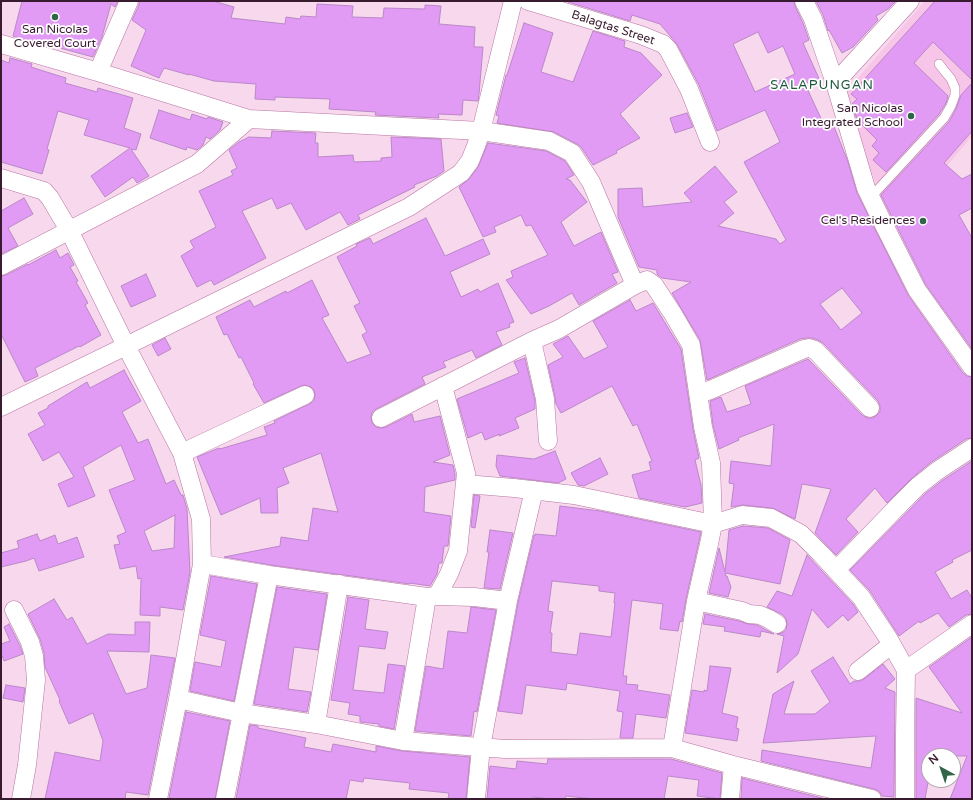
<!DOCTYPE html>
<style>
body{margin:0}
#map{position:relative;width:973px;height:800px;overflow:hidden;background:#f7d8ec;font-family:"Varela Round",sans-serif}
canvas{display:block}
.frame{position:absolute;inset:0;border:2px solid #381b2f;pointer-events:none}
.north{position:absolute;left:921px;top:748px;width:40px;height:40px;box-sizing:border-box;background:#fff;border:1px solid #afa4ac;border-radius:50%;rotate:320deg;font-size:11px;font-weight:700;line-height:16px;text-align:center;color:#381b2f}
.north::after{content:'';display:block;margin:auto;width:14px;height:18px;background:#316549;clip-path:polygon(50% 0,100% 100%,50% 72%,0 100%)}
</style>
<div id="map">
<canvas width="973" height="800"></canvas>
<div class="frame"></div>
<div class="north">N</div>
</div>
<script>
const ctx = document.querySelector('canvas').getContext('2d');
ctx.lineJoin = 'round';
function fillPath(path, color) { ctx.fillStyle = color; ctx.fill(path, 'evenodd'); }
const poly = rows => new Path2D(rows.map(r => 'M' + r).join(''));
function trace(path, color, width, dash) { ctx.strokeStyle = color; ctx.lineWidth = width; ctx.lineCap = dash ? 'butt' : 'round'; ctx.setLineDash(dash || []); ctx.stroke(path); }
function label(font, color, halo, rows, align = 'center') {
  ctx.font = font + ' "Varela Round",sans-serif'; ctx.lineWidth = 3.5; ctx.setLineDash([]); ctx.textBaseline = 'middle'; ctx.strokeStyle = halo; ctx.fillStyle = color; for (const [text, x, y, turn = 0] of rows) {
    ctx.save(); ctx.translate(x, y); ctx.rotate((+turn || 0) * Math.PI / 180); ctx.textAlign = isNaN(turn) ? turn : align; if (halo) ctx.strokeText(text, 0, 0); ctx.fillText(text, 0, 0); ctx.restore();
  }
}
fillPath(poly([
 [925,1,972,1,972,136,918,200,888,217,843,95]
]), '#f7c5e7');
const building = poly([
 [22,1,118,1,115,7,111,4,102,37,93,57,38,42,38,44,13,36,22,1],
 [139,1,213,1,234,7,231,18,285,24,286,17,300,19,301,16,316,17,317,4,353,6,352,17,383,18,384,8,425,9,425,5,441,6,439,24,475,27,474,47,483,47,479,94,478,101,463,100,462,115,438,114,439,118,375,115,376,112,329,109,330,99,275,97,275,100,255,99,256,84,214,81,189,74,189,75,164,68,159,78,131,66,146,30,132,20,139,5,139,1],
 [565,1,794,1,795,6,803,23,809,40,803,43,821,83,820,83,815,79,805,84,825,127,833,124,848,162,857,193,908,295,963,373,967,376,972,377,972,438,966,439,930,463,911,479,887,503,875,488,846,519,858,532,836,555,815,533,831,489,802,484,795,519,772,508,743,505,731,507,734,484,729,483,731,461,771,466,774,424,738,438,739,440,719,449,713,425,710,401,721,397,727,412,751,404,745,386,808,359,862,415,867,418,873,418,877,415,880,411,880,406,878,401,823,343,818,340,812,338,807,338,800,339,707,380,700,340,672,293,691,282,662,278,657,274,657,270,639,267,618,217,618,189,642,188,643,207,692,202,684,193,715,166,737,192,724,202,734,213,718,226,776,239,780,244,786,240,744,162,780,142,765,110,717,131,699,85,677,44,660,24,632,15,630,21,565,1],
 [758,32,768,53,783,46,795,74,755,92,733,44,758,32],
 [842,288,862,313,841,330,820,304,842,288],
 [816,1,896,1,888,9,876,16,878,20,853,47,842,53,829,30,828,31,823,15,816,1],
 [935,1,972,1,972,80,933,42,914,63,948,96,946,103,939,114,886,172,873,160,879,153,872,146,877,140,857,120,855,113,856,113,852,104,857,99,851,94,935,1],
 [524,23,553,33,541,72,573,82,593,31,625,41,624,47,641,53,662,75,620,114,640,138,616,151,617,153,593,165,581,147,577,144,554,132,497,123,499,116,496,115,506,75,507,75,524,23],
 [10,58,32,64,31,67,37,69,66,78,65,83,97,92,98,88,133,98,124,128,141,134,136,150,131,149,149,176,137,183,133,177,105,197,91,176,130,148,84,135,89,120,58,111,47,149,49,150,42,174,1,162,1,60,9,63,10,58],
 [972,83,972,131,944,163,962,179,972,174,972,208,959,215,972,238,972,349,926,285,881,195,949,122,956,109,961,95,972,83],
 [159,110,190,120,192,114,207,119,208,117,223,122,220,130,210,139,206,137,203,145,197,150,187,147,186,150,150,138,159,110],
 [687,113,693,127,675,133,670,118,687,113],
 [272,131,316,133,315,143,318,143,318,157,353,155,354,162,381,161,381,158,392,157,391,137,441,139,444,171,437,176,414,185,415,187,358,215,360,219,348,225,340,212,306,230,291,203,277,209,272,198,242,211,266,258,214,285,211,280,197,287,181,256,194,248,190,241,216,227,199,191,233,175,231,171,237,168,229,150,239,142,249,137,271,138,272,131],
 [488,143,546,151,565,161,574,175,566,179,570,180,587,202,561,222,574,246,601,232,618,272,612,274,617,283,579,305,572,293,549,306,531,314,506,280,513,277,511,271,548,255,531,225,526,226,521,215,494,227,496,232,483,237,459,187,469,179,478,167,488,143],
 [24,198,33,214,8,228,18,246,1,254,1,211,24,198],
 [426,218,445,256,483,239,490,254,450,272,461,297,478,289,480,292,498,283,514,322,509,324,510,327,496,332,502,345,476,358,472,350,443,362,446,367,422,377,425,384,376,409,372,412,371,417,372,423,376,427,381,428,386,427,412,414,414,422,440,416,450,455,433,462,453,465,455,474,455,480,425,487,424,512,451,516,448,546,444,546,442,563,439,563,437,574,430,586,410,583,410,584,271,565,224,557,280,546,281,537,308,541,313,508,338,512,321,453,283,468,289,483,277,488,278,513,261,513,260,498,221,515,197,457,219,448,220,449,267,435,264,427,275,423,274,421,309,404,314,401,315,395,314,390,311,387,305,385,301,386,264,403,253,384,254,383,241,357,239,358,227,334,224,335,216,317,250,300,254,307,286,291,287,293,312,280,329,315,322,318,347,363,371,354,362,335,367,332,354,306,360,303,337,257,357,246,356,244,370,238,373,244,426,218],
 [56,250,60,258,68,253,74,265,70,267,78,281,76,282,88,303,85,305,101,335,80,347,79,346,35,368,38,376,25,382,1,334,1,276,6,275,28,264,28,265,56,250],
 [146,274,156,296,131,307,121,286,146,274],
 [630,300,636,311,653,303,681,349,693,429,699,458,695,460,701,485,702,503,685,507,639,498,632,475,651,470,649,462,652,461,637,424,633,426,612,386,561,413,556,404,555,397,548,365,563,357,553,344,568,336,584,359,608,347,593,321,630,300],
 [165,338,171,349,158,356,152,345,165,338],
 [525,358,535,401,535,409,515,418,519,428,499,436,500,434,485,440,482,432,468,438,457,399,519,373,514,362,525,358],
 [124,370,141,401,122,412,138,443,148,439,166,484,174,480,181,495,183,495,187,509,190,572,183,610,160,607,160,616,140,615,141,578,138,579,136,566,120,569,114,545,120,544,117,536,126,532,109,490,135,480,121,445,83,467,95,496,68,507,58,484,74,477,59,452,43,461,28,434,45,425,38,413,48,408,48,406,87,382,90,388,124,370],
 [175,515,174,548,152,551,144,531,175,515],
 [555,451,566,479,558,483,500,476,496,466,497,455,534,459,555,451],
 [600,458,608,474,584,486,578,485,571,473,600,458],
 [972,461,972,550,952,560,953,562,935,572,951,599,967,590,972,598,972,614,966,615,949,627,938,613,920,623,919,621,899,636,870,591,850,570,925,494,943,480,972,461],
 [474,495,480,496,475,528,471,527,474,495],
 [560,506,600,511,701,532,686,599,682,622,680,621,678,631,660,629,663,604,632,600,623,676,627,676,626,684,638,685,637,690,670,695,666,718,636,714,633,738,620,738,623,712,617,711,620,691,567,683,566,690,526,685,522,714,498,711,518,603,534,535,535,536,535,534,556,536,560,506],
 [552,581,599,586,599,591,615,593,614,603,615,603,611,637,580,633,577,655,551,652,552,633,550,633,553,612,548,611,552,581],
 [743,526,768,528,790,540,780,584,725,573,726,576,727,576,731,587,728,597,709,593,719,548,725,572,729,530,743,526],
 [490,530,513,533,500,589,484,588,489,552,487,552,490,530],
 [37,534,40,541,55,535,58,544,77,537,84,557,39,571,34,558,26,561,1,567,1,553,19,548,17,541,37,534],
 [807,555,853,604,858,612,848,621,843,615,828,628,812,609,798,654,777,673,784,636,777,634,782,633,786,630,787,624,786,619,783,615,767,607,777,591,792,596,807,555],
 [211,576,257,584,234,701,190,691,195,662,221,667,226,641,200,635,211,576],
 [277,587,327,594,318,650,294,647,288,689,311,692,307,712,254,704,277,587],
 [348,597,369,600,365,629,388,632,385,649,359,646,353,690,384,693,388,664,405,666,394,729,379,726,379,724,360,722,360,716,348,714,350,703,331,700,348,597],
 [54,599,67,620,72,617,87,644,108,634,135,635,135,622,150,622,149,652,107,651,126,694,147,688,151,655,175,658,148,795,126,792,125,799,45,799,55,752,100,761,103,741,93,713,69,724,59,701,60,700,45,667,44,653,40,639,28,614,54,599],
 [471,607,496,610,477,712,474,711,471,736,415,731,426,666,443,669,448,631,467,633,471,607],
 [705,614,739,621,748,624,757,625,774,634,761,631,760,637,724,631,725,627,703,624,705,614],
 [9,624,20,646,23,654,4,661,1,653,1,644,10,641,4,627,9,624],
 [972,637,972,799,950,799,967,756,929,756,929,777,925,799,916,799,916,698,962,713,929,667,972,637],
 [833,657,850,684,854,681,860,681,864,679,883,664,895,679,885,688,895,692,894,797,882,796,879,791,874,789,761,761,762,750,871,768,876,736,763,743,773,694,794,681,784,714,815,714,830,702,811,671,833,657],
 [710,666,731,668,722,713,738,717,736,728,739,729,737,741,685,733,692,690,704,692,704,690,707,691,710,666],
 [6,685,25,688,23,702,3,698,6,685],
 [186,712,230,721,215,799,175,799,169,798,186,712],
 [250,725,258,726,258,728,306,738,304,747,331,752,333,744,376,752,376,746,402,751,470,757,466,799,448,799,449,793,409,789,410,783,364,778,363,782,350,780,346,799,236,799,250,725],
 [548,759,671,759,722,773,720,799,697,796,699,780,668,776,664,799,594,799,566,796,565,799,551,799,533,797,533,799,487,799,490,766,516,769,517,761,547,764,548,759],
 [742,778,822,798,825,799,741,799,742,778]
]);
fillPath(building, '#e19bf5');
trace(building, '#ba87c8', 1);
const lane = poly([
 [871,197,944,118,951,106,955,95,955,88,951,79,939,64]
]);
const street = poly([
 [528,1,641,35,663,44,668,49,689,89,710,142],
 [804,1,813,19,835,83,866,188,883,223,917,290,972,367],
 [1,44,98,72,249,119,481,131,549,141,572,153,591,182,635,285,559,329,532,341,381,418],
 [98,72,129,1],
 [835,83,910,1],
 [1,178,44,191,50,198,69,230,126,346,182,453,201,519,202,564,178,699,158,799],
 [1,266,197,164,249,119],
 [635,285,647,280,654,285,673,314,691,345,703,427,711,463,713,524,709,544,696,601,672,748],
 [532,341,545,399,548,441],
 [698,390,708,391,804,349,809,348,815,350,870,408],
 [1,407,126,346,409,207,461,173,470,161,476,146,481,131,513,1],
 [182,453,305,395],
 [465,484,514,488,574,495,713,524,742,515,771,518,801,534,821,554,861,597,888,638,906,670,905,735,905,799],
 [202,564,269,575,427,597,437,596,474,597,508,601,481,747,476,799],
 [836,570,902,502,918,486,937,471,972,448],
 [437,596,449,574,458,551,466,473,443,386],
 [508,601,534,490],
 [696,601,742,611,749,614,760,615,769,619,777,624],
 [14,610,30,642,34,656,36,680,27,765,21,799],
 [906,670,972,624],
 [858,671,891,645],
 [178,699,241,713,316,724,403,741,505,749,672,748,733,765,872,799],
 [316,724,339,584],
 [403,741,427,597],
 [225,799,269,575],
 [730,799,733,765]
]);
trace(lane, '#ba74a5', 10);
trace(street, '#ba74a5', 19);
trace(lane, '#fff', 9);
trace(street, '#fff', 18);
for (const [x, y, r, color] of [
 [55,17,4,"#316549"],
 [911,116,4,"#316549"],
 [923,221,4,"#316549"]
]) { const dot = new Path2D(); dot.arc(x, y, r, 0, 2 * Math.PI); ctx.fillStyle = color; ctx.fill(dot); trace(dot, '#fff', 1.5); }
label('12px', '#381b2f', '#fff', [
 ["Balagtas Street",613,28,18]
]);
label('12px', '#381b2f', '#fff', [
 ["San Nicolas",55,30,"center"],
 ["Covered Court",55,44,"center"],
 ["San Nicolas",903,109],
 ["Integrated School",903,123],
 ["Cel's Residences",915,221]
], 'right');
ctx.letterSpacing = '1px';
label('13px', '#1b583b', '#fff', [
 ["SALAPUNGAN",822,86]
]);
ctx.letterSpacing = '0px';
</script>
